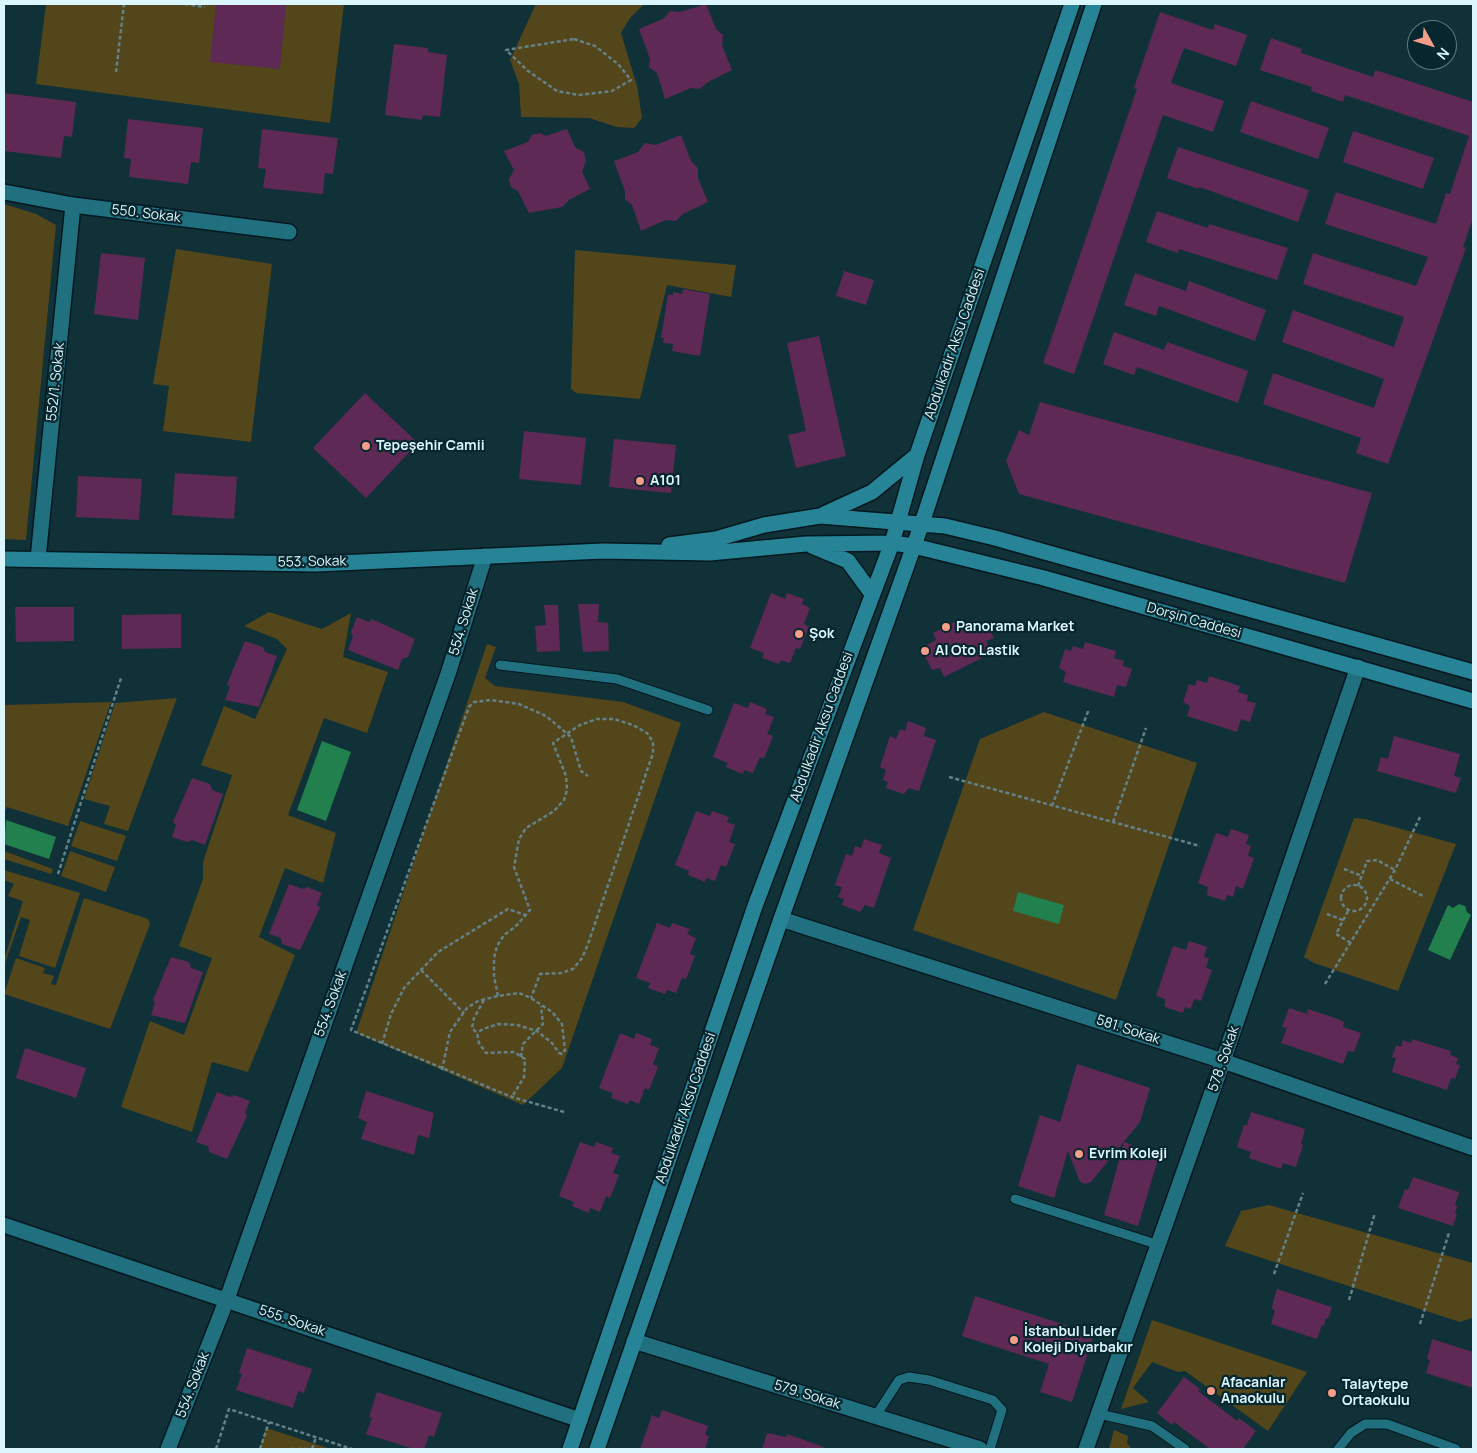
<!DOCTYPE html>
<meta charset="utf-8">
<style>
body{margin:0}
#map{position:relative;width:1477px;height:1453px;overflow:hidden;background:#113138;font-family:Manrope,sans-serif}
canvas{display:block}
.frame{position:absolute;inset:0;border:5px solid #dcf6fd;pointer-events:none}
.north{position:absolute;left:1407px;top:20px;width:50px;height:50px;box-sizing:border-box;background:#06272e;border:1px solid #5c7a81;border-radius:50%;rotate:129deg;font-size:14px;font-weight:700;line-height:20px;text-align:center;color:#dcf6fd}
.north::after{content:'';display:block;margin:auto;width:18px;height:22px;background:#f49e89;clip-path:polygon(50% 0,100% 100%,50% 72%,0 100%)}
</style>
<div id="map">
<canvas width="1477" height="1453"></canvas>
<div class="frame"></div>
<div class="north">N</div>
</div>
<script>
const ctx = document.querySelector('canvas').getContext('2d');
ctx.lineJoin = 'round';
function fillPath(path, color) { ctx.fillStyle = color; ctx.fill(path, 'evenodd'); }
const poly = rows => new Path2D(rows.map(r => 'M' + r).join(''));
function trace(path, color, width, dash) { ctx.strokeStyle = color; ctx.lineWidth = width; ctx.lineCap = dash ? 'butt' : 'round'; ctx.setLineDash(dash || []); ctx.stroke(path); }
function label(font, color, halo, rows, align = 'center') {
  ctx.font = font + ' Manrope,sans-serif'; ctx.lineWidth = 4.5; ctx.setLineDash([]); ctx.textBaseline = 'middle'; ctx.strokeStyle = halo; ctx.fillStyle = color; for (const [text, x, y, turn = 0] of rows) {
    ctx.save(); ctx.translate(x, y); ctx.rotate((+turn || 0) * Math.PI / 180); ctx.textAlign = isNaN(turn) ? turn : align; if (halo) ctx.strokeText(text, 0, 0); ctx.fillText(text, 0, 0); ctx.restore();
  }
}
fillPath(poly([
 [46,4,344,4,330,123,36,84],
 [536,4,644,4,630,18,621,33,637,86,642,118,634,128,617,127,589,118,521,117,519,84,510,60],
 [4,204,36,214,56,225,26,540,4,539],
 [176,249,272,264,251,442,163,431,169,386,153,384],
 [575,250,736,265,731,297,667,285,640,399,576,393,571,389],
 [269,612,322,629,351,613,343,657,388,672,367,733,324,718,288,815,336,833,323,883,285,868,259,937,295,955,248,1072,212,1062,192,1132,121,1107,150,1021,184,1035,212,958,179,946,203,879,203,862,232,775,201,765,224,706,255,719,287,649,277,639,244,626],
 [487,644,496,647,485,678,495,686,623,702,681,723,562,1068,523,1105,356,1033],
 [177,698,128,831,104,824,110,806,84,799,115,703],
 [111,702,68,826,7,807,4,813,4,705],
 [1044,712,1197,763,1116,1000,913,930,980,739],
 [1354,818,1365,819,1456,844,1398,991,1314,963,1304,957],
 [80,821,126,836,117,861,71,846],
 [4,851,53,869,51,874,4,859],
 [70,851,115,867,106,892,61,876],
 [4,870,80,893,55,968,19,956,30,920,21,917,4,966,4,960,23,901,8,896,14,884,4,880],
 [84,898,148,919,150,924,110,1029,4,994,16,958,45,968,43,973,54,976,51,984,56,985],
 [1269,1205,1473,1263,1472,1318,1460,1322,1225,1246,1241,1211],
 [1152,1320,1307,1372,1268,1431,1185,1371,1178,1372,1152,1362,1133,1388,1149,1402,1121,1409],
 [266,1428,331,1449,259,1449],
 [1114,1430,1128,1436,1127,1443,1132,1449,1109,1449]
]), '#52461a');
fillPath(poly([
 [322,741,351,752,326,821,297,810],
 [6,820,56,837,49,859,4,844],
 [1018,892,1064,905,1059,924,1013,911],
 [1459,904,1465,906,1467,912,1471,915,1450,960,1428,950,1448,905,1453,908]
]), '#21804d');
fillPath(poly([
 [216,4,286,4,280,69,210,62],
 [706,4,716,29,723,35,722,45,732,70,708,82,700,89,691,88,665,99,657,73,649,67,650,59,639,29,663,19,670,11,680,12],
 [1160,12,1213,30,1215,24,1247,35,1236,66,1184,48,1171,83,1224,101,1213,132,1163,115,1074,374,1043,363,1137,89,1134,88],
 [1271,38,1302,49,1301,53,1373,77,1375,70,1473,102,1473,218,1463,247,1466,248,1388,464,1356,453,1361,438,1263,404,1273,373,1374,408,1384,379,1282,342,1293,310,1394,347,1404,317,1303,284,1313,253,1416,286,1428,257,1325,224,1336,192,1436,224,1446,193,1450,194,1469,136,1345,95,1343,102,1311,91,1312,87,1260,70],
 [394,44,428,48,428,52,447,55,440,117,423,115,422,120,385,115],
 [4,93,76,102,72,137,64,136,61,158,4,151],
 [1251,101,1329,128,1318,159,1240,132],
 [128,119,203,128,199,163,191,162,188,184,129,177,131,159,124,158],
 [262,129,338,138,333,174,325,173,323,194,263,188,266,169,258,168],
 [567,129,575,147,584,152,586,162,582,171,590,189,569,200,562,207,529,213,518,191,511,187,509,179,514,170,504,151,528,142,532,135,540,133,546,136],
 [1353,131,1434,158,1423,189,1343,162],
 [681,135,691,161,698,168,698,178,708,202,683,214,676,221,666,220,641,231,632,205,625,199,625,191,614,161,638,152,645,143,656,145],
 [1178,147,1309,190,1298,222,1199,187,1199,189,1167,178],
 [1157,211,1208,228,1209,224,1288,248,1277,280,1179,249,1178,253,1146,242],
 [101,253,145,258,138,320,94,314],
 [844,271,874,280,866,305,836,296],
 [1135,273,1186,291,1189,281,1266,310,1255,341,1159,306,1156,316,1124,305],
 [683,289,710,294,700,356,672,351,673,344,663,343,664,338,661,338,668,295,673,295,673,292,682,294],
 [1114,332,1164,350,1167,342,1248,371,1238,403,1137,367,1134,375,1103,364],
 [819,336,846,456,796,468,788,435,806,431,787,343],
 [365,393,418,443,366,498,313,448],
 [1040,402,1372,493,1345,583,1019,494,1006,461,1019,430,1029,435],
 [524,431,586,438,581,485,519,479],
 [614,439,676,445,671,493,609,487],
 [175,473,237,477,234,519,172,515],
 [78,476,142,479,139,520,76,517],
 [771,593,785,599,787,593,804,599,802,604,810,608,804,624,809,627,800,649,796,648,790,663,781,660,779,664,762,658,764,653,750,648],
 [578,604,599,604,598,622,608,623,609,651,583,652],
 [544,605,558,605,560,651,537,652,535,626,546,625],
 [15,607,74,607,74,641,16,642],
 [181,614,181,648,122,649,122,615],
 [357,617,369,622,372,619,415,639,408,657,402,659,398,670,348,650,353,637,351,632],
 [962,618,965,624,975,620,977,625,986,621,994,638,986,641,992,653,944,677,940,668,932,670,923,653,929,650,927,645,936,640,933,633],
 [245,641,263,647,265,652,277,656,259,707,225,700,230,687,227,684],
 [1085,642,1116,651,1114,658,1124,661,1123,666,1132,669,1126,687,1117,685,1114,697,1063,682,1066,672,1059,668,1065,649,1071,651,1073,646,1083,649],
 [1209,676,1240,686,1238,692,1248,695,1247,701,1256,703,1250,722,1241,719,1237,732,1187,716,1190,706,1183,702,1189,684,1195,686,1197,680,1207,683],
 [750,702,767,709,765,714,774,717,767,734,773,736,764,759,760,757,753,773,744,770,743,774,726,767,728,763,713,757,734,703,748,708],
 [908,721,926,728,924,736,936,740,919,791,909,788,904,794,886,788,888,782,883,780,886,770,880,767,890,736,896,739,900,729,905,731],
 [1394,736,1460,754,1454,776,1461,778,1456,793,1377,771,1381,757,1388,759],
 [192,778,210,784,212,790,223,794,205,845,192,840,187,842,172,837,176,825,173,822],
 [696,811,710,816,712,811,729,817,727,822,735,825,729,842,735,844,726,867,721,865,715,881,706,878,705,882,688,875,689,871,675,865],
 [1231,829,1249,835,1246,844,1251,846,1248,856,1254,858,1243,889,1236,886,1233,897,1227,895,1225,901,1207,895,1208,887,1198,883,1216,833,1228,837],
 [864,839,882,845,879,853,891,858,874,908,865,905,860,912,842,905,844,899,838,897,842,887,835,885,846,854,852,856,855,846,861,848],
 [289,884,303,889,307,887,322,893,317,905,320,908,300,950,282,944,281,938,269,934],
 [657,923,670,928,672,923,690,929,687,934,696,938,690,954,695,956,686,979,682,978,676,993,667,990,665,994,648,988,650,983,636,978],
 [1189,941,1207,947,1204,957,1209,958,1206,968,1212,970,1201,1001,1194,999,1191,1009,1185,1007,1183,1013,1165,1007,1165,999,1156,996,1173,946,1186,950],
 [171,957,189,962,191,968,203,972,185,1023,151,1015,155,1002,153,1000],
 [1289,1008,1307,1014,1308,1009,1335,1018,1344,1022,1343,1027,1361,1033,1354,1052,1348,1051,1343,1064,1281,1043,1287,1028,1282,1027],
 [620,1033,634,1039,636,1033,652,1039,650,1045,659,1048,653,1064,658,1067,649,1090,645,1088,639,1104,630,1100,628,1104,611,1098,613,1093,599,1088],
 [1412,1039,1451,1051,1450,1055,1458,1058,1456,1064,1460,1065,1455,1079,1451,1078,1447,1090,1392,1072,1396,1058,1392,1057,1396,1045,1401,1047,1403,1040,1411,1043],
 [25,1048,86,1068,76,1098,16,1078],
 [1077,1064,1150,1088,1140,1122,1091,1182,1086,1184,1080,1182,1068,1151,1054,1198,1018,1186,1040,1115,1060,1122],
 [366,1091,434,1113,429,1138,418,1135,414,1155,361,1139,367,1122,358,1118],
 [217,1092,230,1097,234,1095,250,1101,245,1113,247,1116,227,1159,209,1152,208,1146,196,1142],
 [1251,1112,1305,1129,1301,1144,1303,1145,1296,1167,1283,1163,1281,1169,1249,1158,1251,1152,1237,1147,1244,1125,1247,1125],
 [580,1142,594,1147,596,1142,613,1148,611,1153,620,1156,613,1173,619,1175,610,1198,606,1196,600,1212,590,1208,589,1213,572,1206,574,1202,559,1196],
 [1124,1142,1159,1156,1138,1226,1104,1215],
 [1413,1177,1459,1192,1455,1205,1457,1206,1455,1214,1457,1214,1453,1226,1398,1208,1405,1189,1408,1190],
 [1277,1289,1332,1307,1328,1319,1326,1318,1324,1326,1322,1325,1317,1339,1271,1324,1275,1310,1272,1309,1273,1302],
 [975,1296,1094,1334,1072,1402,1040,1392,1049,1364,962,1336],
 [1432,1339,1473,1352,1473,1388,1426,1373,1430,1360,1427,1359],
 [247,1348,312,1369,304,1393,298,1391,293,1408,236,1390,242,1374,239,1373],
 [1184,1377,1200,1389,1198,1391,1237,1421,1239,1418,1256,1431,1243,1449,1210,1449,1174,1422,1172,1425,1157,1413],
 [377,1392,442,1413,434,1437,429,1435,424,1449,414,1449,366,1434,372,1418,369,1417],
 [662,1410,708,1426,705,1435,709,1436,705,1449,640,1449,652,1415,659,1418],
 [767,1433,786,1437,787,1434,824,1447,824,1449,762,1449]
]), '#5e2954');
const lane = poly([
 [500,665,617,679,708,710],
 [1015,1199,1159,1245],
 [1099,1414,1152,1426,1185,1449],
 [875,1417,899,1380,909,1377,929,1380,993,1400,1002,1410,990,1449],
 [1338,1449,1351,1433,1365,1424,1387,1424,1456,1449]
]);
const street = poly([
 [4,192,73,205,289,232],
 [38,559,73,205],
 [781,919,1223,1061,1473,1148],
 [4,1225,580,1420],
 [634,1341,980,1449],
 [168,1449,227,1299,448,674,485,556],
 [1086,1449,1223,1061,1358,667]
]);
const secondary = poly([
 [824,514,872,492,917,455],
 [669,545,716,539,764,525,820,516,945,526,995,538,1473,672],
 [812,546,848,561,872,594],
 [4,559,316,564,603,551,710,553,806,544,892,543,914,546,1044,578,1473,701],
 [570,1449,755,906,892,543,917,455,1072,4],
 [597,1449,781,919,922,523,1094,4]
]);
trace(lane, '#00181f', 11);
trace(street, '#00181f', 18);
trace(secondary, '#00181f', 18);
trace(poly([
 [185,4,205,7],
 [574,39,595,46,618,64,631,80,612,91,579,95,557,91,528,71,506,50,574,39],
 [116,72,124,4],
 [949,777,1200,846],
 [1052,806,1089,709],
 [1113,822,1146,728],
 [1344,869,1362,876],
 [58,874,121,678],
 [1390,879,1423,896],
 '1341 898a13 13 0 1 1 26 0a13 13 0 1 1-26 0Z',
 [1358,886,1367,861,1377,860,1395,870],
 [1348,911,1336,934,1351,943],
 [1327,914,1343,920],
 [421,970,464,1013],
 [1325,984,1395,870,1420,817],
 [498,996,494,976,494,958,497,946,504,935,516,926,530,910,514,867,519,839,526,828,554,811,564,800,567,790,566,776,553,743,580,725,597,719,614,719,633,725,647,733,653,742,653,753,588,944,582,958,573,969,561,973,540,974,531,998],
 [484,1000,474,1018,472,1028,477,1033,479,1043,486,1053,514,1052,525,1059,524,1077,512,1097],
 [382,1044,391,1014,404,988,438,952,508,909,525,915],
 [521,1057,523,1044,543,1024,541,1006],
 [442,1070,450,1032,467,1008,478,1001,498,996,519,993,531,998,552,1012,562,1024,565,1050,562,1054,559,1053,552,1043,537,1031,517,1025,498,1024,483,1029,477,1033],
 [564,1112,512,1097,351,1030,469,707,474,702,491,700,519,704,546,716,571,737,581,771,588,776],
 [1274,1274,1303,1193],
 [1349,1300,1375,1213],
 [1420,1324,1449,1233],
 [216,1449,229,1409,352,1449],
 [260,1449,269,1422],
 [291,1449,311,1449],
 [312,1449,316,1437]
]), '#648188', 2.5, [4, 2.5]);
trace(lane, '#217080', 9);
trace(street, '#217080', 15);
trace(secondary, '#278396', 15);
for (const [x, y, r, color] of [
 [366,446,5,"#f49e89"],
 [640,481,5,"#f49e89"],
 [946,627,5,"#f49e89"],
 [799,634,5,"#f49e89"],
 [925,651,5,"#f49e89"],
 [1079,1154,5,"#f49e89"],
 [1014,1340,5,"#f49e89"],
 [1211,1391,5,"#f49e89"],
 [1332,1393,5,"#f49e89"]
]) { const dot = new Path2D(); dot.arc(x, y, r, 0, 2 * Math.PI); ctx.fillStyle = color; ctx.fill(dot); trace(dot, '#06272e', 2); }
label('14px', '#dcf6fd', '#06272e', [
 ["550. Sokak",146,214,7],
 ["Abdulkadir Aksu Caddesi",955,344,-71],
 ["552/1. Sokak",56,382,-84],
 ["553. Sokak",312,562,-1],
 ["Dorşin Caddesi",1194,621,16],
 ["554. Sokak",464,622,-73],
 ["Abdulkadir Aksu Caddesi",822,727,-70],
 ["554. Sokak",331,1004,-70],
 ["581. Sokak",1128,1030,18],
 ["578. Sokak",1224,1059,-71],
 ["Abdulkadir Aksu Caddesi",686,1108,-71],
 ["555. Sokak",292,1321,19],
 ["554. Sokak",193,1385,-69],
 ["579. Sokak",807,1395,17]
]);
label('bold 14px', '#dcf6fd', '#06272e', [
 ["Tepeşehir Camii",376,446],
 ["A101",650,481],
 ["Panorama Market",956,627],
 ["Şok",809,634],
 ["Al Oto Lastik",935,651],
 ["Evrim Koleji",1089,1154],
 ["İstanbul Lider",1024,1332],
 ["Koleji Diyarbakır",1024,1348],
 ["Afacanlar",1221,1383],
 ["Anaokulu",1221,1399],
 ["Talaytepe",1342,1385],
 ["Ortaokulu",1342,1401]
], 'left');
</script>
